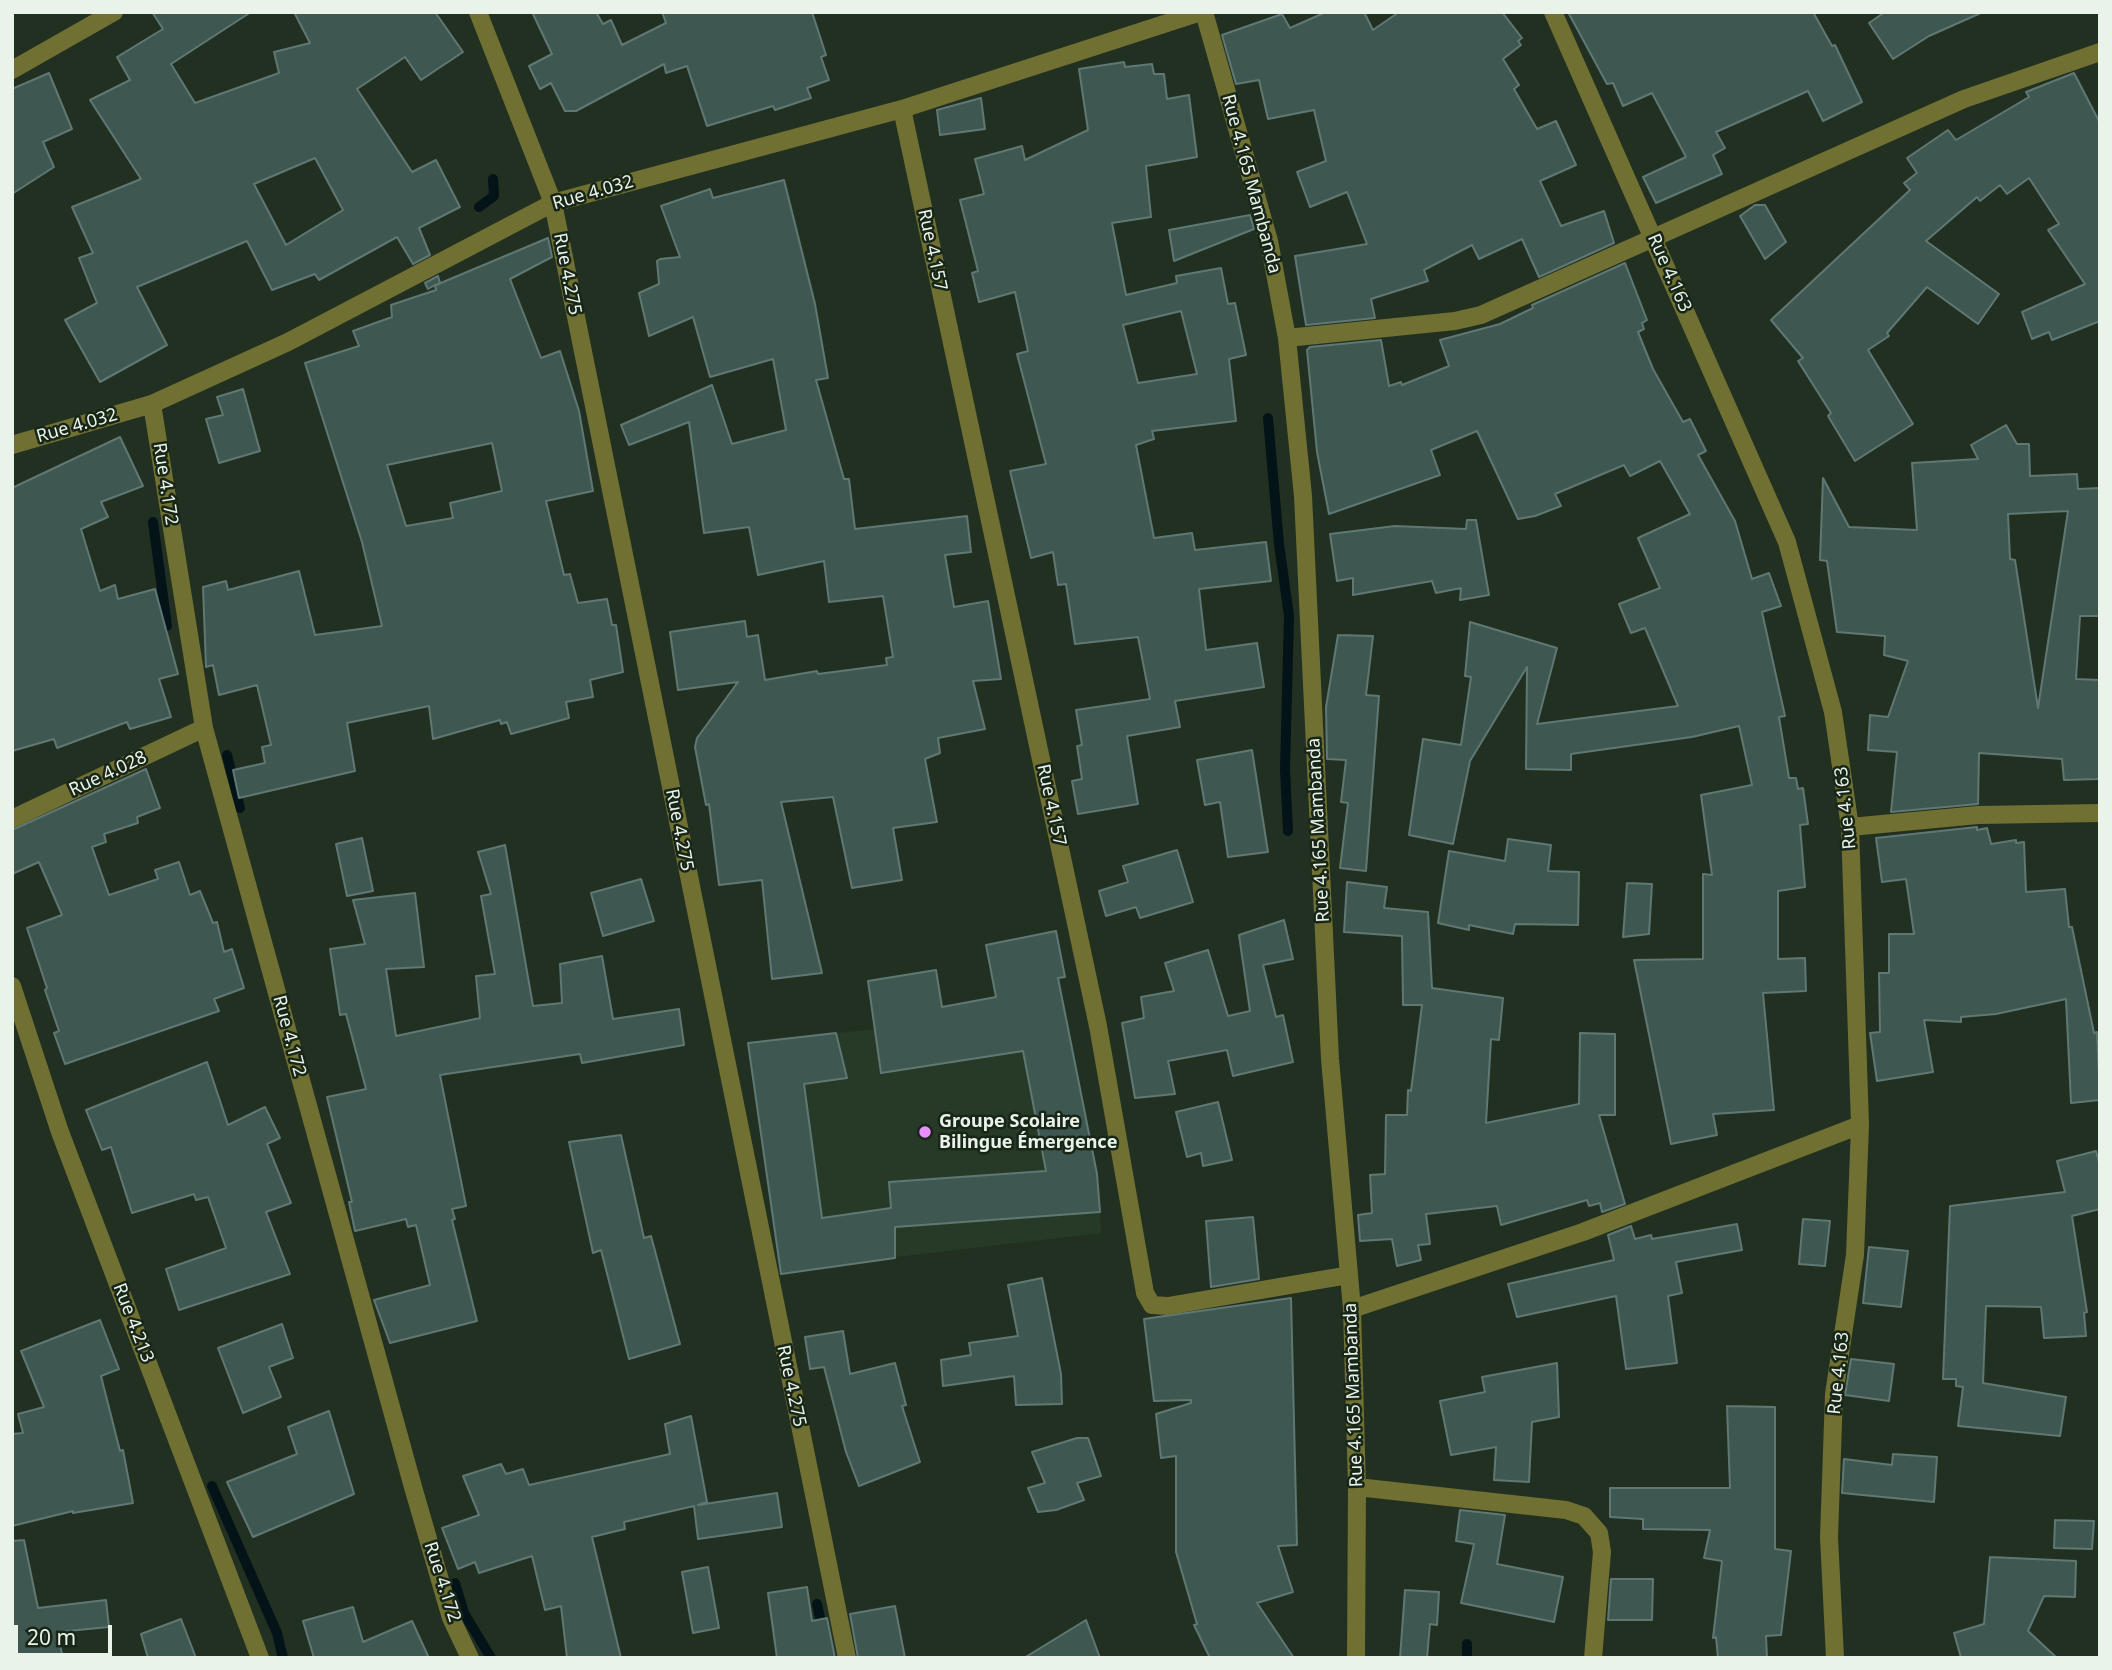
<!DOCTYPE html>
<meta charset="utf-8">
<style>
body{margin:0}
#map{position:relative;width:2112px;height:1670px;overflow:hidden;background:#223022;font-family:"Noto Sans",sans-serif}
canvas{display:block}
.frame{position:absolute;inset:0;border:14px solid #eaf3ea;pointer-events:none}
.scale{position:absolute;left:14px;top:1625px;width:98px;height:32px;box-sizing:border-box;border:4px solid #eaf3ea;border-top:0;padding-left:9px;font-size:21px;line-height:24px;white-space:nowrap;color:#eaf3ea;-webkit-text-stroke:5px #182618;paint-order:stroke}
</style>
<div id="map">
<canvas width="2112" height="1670"></canvas>
<div class="frame"></div>
<div class="scale">20 m</div>
</div>
<script>
const ctx = document.querySelector('canvas').getContext('2d');
ctx.lineJoin = 'round';
function fillPath(path, color) { ctx.fillStyle = color; ctx.fill(path, 'evenodd'); }
const poly = rows => new Path2D(rows.map(r => 'M' + r).join(''));
function trace(path, color, width, dash) { ctx.strokeStyle = color; ctx.lineWidth = width; ctx.lineCap = dash ? 'butt' : 'round'; ctx.setLineDash(dash || []); ctx.stroke(path); }
function label(font, color, halo, rows, align = 'center') {
  ctx.font = font + ' "Noto Sans",sans-serif'; ctx.lineWidth = 5; ctx.setLineDash([]); ctx.textBaseline = 'middle'; ctx.strokeStyle = halo; ctx.fillStyle = color; for (const [text, x, y, turn = 0] of rows) {
    ctx.save(); ctx.translate(x, y); ctx.rotate((+turn || 0) * Math.PI / 180); ctx.textAlign = isNaN(turn) ? turn : align; if (halo) ctx.strokeText(text, 0, 0); ctx.fillText(text, 0, 0); ctx.restore();
  }
}
fillPath(poly([
 [1059,986,1097,1168,1095,1194,1099,1193,1101,1233,879,1259,781,1274,748,1043,874,1029,874,1023,964,1009,963,1003]
]), '#273a27');
trace(poly([
 [479,207,494,196,493,179],
 [1268,418,1279,544,1289,616,1285,769,1288,831],
 [153,522,167,626],
 [227,755,240,808],
 [212,1486,277,1633,283,1658],
 [455,1583,464,1613,491,1658],
 [817,1604,823,1631],
 [1467,1658,1467,1644]
]), '#031317', 10);
const building = poly([
 [152,12,251,12,171,64,195,103,279,73,274,52,310,43,294,12,435,12,463,52,421,80,405,57,357,89,412,172,436,160,460,207,419,228,430,255,413,264,397,237,319,280,315,274,272,290,247,241,137,287,167,345,100,382,65,320,97,303,79,258,93,253,72,207,141,179,90,100,130,80,117,57,163,29,152,12],
 [315,158,343,210,286,245,254,184,315,158],
 [532,12,596,12,603,24,611,20,622,45,666,23,662,12,812,12,826,55,821,57,829,80,807,88,811,98,775,110,773,106,707,126,687,66,666,73,664,64,576,111,565,111,551,83,540,89,529,66,552,54,532,12],
 [1326,12,1364,12,1373,30,1399,12,1502,12,1522,38,1518,41,1521,45,1503,59,1519,85,1514,89,1537,129,1556,121,1576,165,1540,181,1561,226,1604,211,1614,243,1539,277,1522,239,1479,259,1472,245,1424,270,1428,281,1371,299,1375,318,1306,325,1295,256,1367,244,1347,192,1310,207,1297,172,1326,161,1314,110,1268,119,1259,80,1236,84,1222,35,1282,14,1290,28,1326,12],
 [1568,12,1813,12,1832,46,1835,45,1862,102,1823,121,1808,91,1716,132,1725,148,1713,155,1722,174,1656,203,1643,177,1686,157,1652,93,1623,106,1613,83,1607,84,1568,12],
 [1885,12,1983,12,1929,36,1893,59,1869,23,1885,12],
 [1124,62,1125,67,1152,64,1154,74,1164,74,1167,99,1189,95,1197,157,1146,166,1151,217,1112,223,1126,295,1177,283,1176,276,1221,268,1228,304,1235,303,1246,355,1229,359,1236,421,1152,431,1154,439,1136,445,1154,538,1192,533,1195,550,1266,542,1271,581,1199,589,1206,650,1257,643,1264,687,1175,701,1180,727,1127,736,1138,804,1078,814,1072,781,1082,779,1077,746,1082,745,1076,710,1150,699,1138,637,1075,644,1066,584,1058,585,1053,552,1031,558,1010,471,1046,464,1017,354,1028,351,1015,292,979,302,972,273,978,271,960,200,984,194,975,159,1022,146,1025,160,1088,130,1079,69,1124,62],
 [1181,311,1197,374,1138,383,1123,325,1181,311],
 [49,73,72,129,43,142,54,167,12,194,12,89,49,73],
 [2074,73,2100,123,2100,321,2052,340,2049,332,2032,339,2022,312,2085,284,2048,230,2059,224,2029,178,2007,194,2000,185,1980,201,1977,197,1926,241,1999,294,1978,324,1927,287,1887,333,1889,336,1868,350,1913,424,1855,461,1828,416,1831,413,1798,361,1803,358,1771,320,1910,190,1904,183,1917,173,1907,158,1948,130,1956,140,2029,97,2026,92,2074,73],
 [981,98,985,129,940,135,937,110,981,98],
 [784,180,815,304,828,378,816,380,844,479,849,479,855,529,967,516,971,552,945,555,954,607,988,601,1001,679,973,681,985,729,938,738,940,753,925,759,937,822,893,828,902,880,852,888,833,797,781,802,822,973,772,979,762,880,719,885,709,804,706,805,695,747,697,738,738,682,678,690,670,632,745,621,747,637,758,635,765,680,817,671,818,674,887,665,886,658,893,657,883,596,829,602,824,561,758,575,749,527,704,533,689,422,629,445,621,425,712,385,732,444,786,430,773,359,710,377,693,317,649,336,639,293,659,284,657,261,660,259,680,257,661,206,710,189,713,198,784,180],
 [1755,205,1765,205,1786,242,1765,259,1740,216,1755,205],
 [1250,215,1254,229,1174,261,1169,230,1250,215],
 [548,238,552,257,510,279,541,358,560,351,579,411,593,491,546,501,564,575,570,574,578,603,607,599,612,625,616,625,623,672,590,680,593,697,566,702,569,718,511,734,507,722,501,724,500,720,433,739,429,706,347,723,355,771,239,798,233,770,265,763,262,747,271,745,257,685,219,695,213,665,206,667,203,587,226,581,228,590,299,571,315,635,382,626,362,542,305,363,359,346,353,331,392,317,391,305,436,290,435,285,428,289,425,283,438,276,440,283,436,285,548,238],
 [492,443,502,491,450,503,453,518,406,526,387,465,492,443],
 [1625,263,1647,320,1642,323,1644,329,1638,332,1653,369,1683,422,1690,419,1706,451,1698,455,1735,521,1752,579,1769,573,1781,606,1762,612,1785,716,1779,717,1789,778,1796,778,1798,789,1803,788,1808,824,1800,825,1805,887,1778,891,1778,959,1805,958,1806,991,1763,993,1774,1110,1713,1114,1717,1135,1671,1144,1634,960,1703,959,1703,874,1712,875,1701,795,1752,785,1739,726,1692,737,1571,754,1571,770,1526,769,1527,667,1470,761,1453,844,1409,835,1423,739,1461,745,1471,677,1465,676,1470,622,1557,648,1537,724,1678,706,1645,628,1631,633,1619,604,1660,588,1638,538,1690,514,1660,461,1630,476,1624,465,1555,494,1561,506,1535,516,1518,519,1477,431,1431,450,1440,475,1329,514,1317,452,1307,350,1310,347,1381,340,1389,386,1401,382,1402,385,1449,366,1440,340,1500,324,1533,308,1532,305,1625,263],
 [243,389,260,451,219,463,206,419,223,415,217,397,243,389],
 [2006,425,2017,444,2029,444,2030,476,2077,474,2078,489,2100,488,2100,616,2080,616,2076,679,2100,680,2100,779,2064,780,2062,759,1979,753,1978,804,1891,812,1897,752,1868,750,1870,715,1888,717,1908,661,1884,655,1885,636,1837,632,1827,561,1820,560,1823,478,1849,527,1917,530,1912,463,1978,459,1971,445,2006,425],
 [2068,511,2038,708,2015,560,2010,559,2008,514,2068,511],
 [120,437,143,486,101,502,108,517,81,529,100,591,115,585,118,599,155,589,178,674,159,679,171,717,130,729,127,722,57,748,54,739,12,751,12,488,120,437],
 [1467,520,1476,520,1489,595,1460,600,1461,588,1436,593,1432,581,1353,595,1353,578,1337,581,1330,534,1395,526,1466,529,1467,520],
 [1338,635,1373,636,1366,695,1379,696,1366,871,1340,868,1348,803,1341,802,1346,760,1327,759,1326,707,1338,635],
 [1252,750,1268,852,1228,857,1220,802,1205,805,1197,760,1252,750],
 [146,769,160,808,137,817,138,823,104,834,106,842,92,847,109,895,158,879,155,870,179,862,190,895,200,891,213,923,217,922,224,952,232,949,244,988,214,999,219,1011,65,1064,54,1033,59,1031,45,990,47,988,27,928,62,915,39,862,12,874,12,830,146,769],
 [1977,827,1977,830,1987,828,1991,844,2016,840,2016,843,2024,842,2026,892,2065,889,2069,927,2072,927,2094,1033,2097,1032,2100,1100,2071,1103,2066,999,1996,1014,1961,1017,1961,1022,1924,1020,1933,1072,1877,1081,1870,1033,1880,1032,1879,973,1889,973,1889,934,1914,934,1906,879,1882,882,1876,838,1977,827],
 [362,838,373,891,347,896,336,844,362,838],
 [1508,839,1551,845,1548,871,1579,872,1578,925,1515,924,1513,934,1469,925,1469,930,1438,923,1449,851,1505,861,1508,839],
 [505,845,533,1006,562,1003,560,964,602,956,613,1019,679,1009,684,1045,582,1063,580,1054,440,1075,466,1206,452,1209,455,1219,452,1220,477,1321,390,1343,374,1300,430,1285,416,1225,408,1227,406,1219,355,1231,349,1202,352,1202,327,1097,366,1089,346,1014,340,1015,330,949,365,944,353,900,415,893,424,967,386,969,396,1036,480,1018,476,976,495,974,481,896,491,894,478,852,505,845],
 [1177,850,1193,902,1140,918,1136,907,1106,916,1099,891,1128,882,1123,866,1177,850],
 [641,879,654,921,603,936,591,893,641,879],
 [1347,882,1387,887,1384,908,1428,912,1432,988,1503,998,1499,1040,1491,1039,1486,1123,1579,1104,1580,1033,1615,1034,1615,1115,1599,1115,1625,1204,1602,1212,1600,1203,1589,1206,1587,1200,1501,1225,1497,1206,1426,1214,1430,1244,1418,1245,1421,1260,1397,1266,1392,1239,1360,1241,1358,1215,1372,1213,1370,1175,1385,1174,1386,1115,1407,1115,1408,1090,1411,1091,1422,1005,1403,1005,1402,936,1344,932,1347,882],
 [1627,883,1652,884,1649,934,1623,937,1627,883],
 [1284,920,1293,959,1263,965,1276,1017,1283,1015,1293,1062,1233,1076,1227,1050,1168,1061,1175,1094,1135,1098,1122,1023,1144,1018,1141,997,1174,991,1165,963,1208,950,1228,1016,1250,1011,1239,935,1284,920],
 [1056,931,1065,977,1058,978,1097,1174,1100,1212,895,1227,895,1258,781,1274,748,1043,836,1033,847,1078,804,1084,822,1218,891,1208,889,1182,1046,1171,1023,1051,881,1073,868,981,936,970,942,1007,996,997,986,945,1056,931],
 [207,1062,228,1125,265,1107,280,1138,267,1144,291,1203,266,1212,290,1274,179,1310,166,1269,226,1248,208,1197,196,1200,194,1194,132,1213,111,1147,102,1150,86,1110,207,1062],
 [1218,1102,1232,1160,1203,1166,1201,1153,1187,1157,1176,1112,1218,1102],
 [621,1135,644,1238,651,1236,680,1344,629,1359,601,1250,593,1253,569,1142,621,1135],
 [2096,1151,2100,1166,2100,1209,2072,1216,2087,1312,2084,1313,2086,1336,2044,1338,2041,1307,1986,1306,1983,1383,2066,1397,2060,1436,1958,1426,1963,1387,1956,1386,1956,1379,1943,1379,1950,1206,2065,1192,2057,1161,2096,1151],
 [1253,1217,1259,1279,1211,1287,1206,1221,1253,1217],
 [1803,1219,1830,1221,1825,1266,1799,1264,1803,1219],
 [1737,1224,1742,1250,1676,1262,1682,1293,1668,1296,1677,1363,1626,1369,1616,1296,1517,1317,1508,1284,1614,1260,1608,1235,1631,1226,1635,1239,1651,1235,1652,1239,1737,1224],
 [1869,1247,1908,1251,1901,1307,1863,1303,1869,1247],
 [1042,1278,1061,1374,1062,1404,1016,1405,1014,1376,943,1386,941,1360,971,1355,969,1343,1018,1336,1008,1285,1042,1278],
 [1291,1298,1297,1545,1278,1546,1293,1592,1257,1603,1294,1658,1210,1658,1194,1625,1197,1624,1176,1552,1176,1456,1161,1458,1156,1414,1191,1403,1191,1400,1154,1401,1144,1319,1291,1298],
 [100,1320,119,1369,101,1376,120,1451,123,1450,133,1503,73,1513,73,1511,12,1526,12,1434,23,1433,18,1414,44,1407,21,1351,100,1320],
 [282,1324,293,1358,269,1367,281,1397,243,1413,218,1348,282,1324],
 [843,1331,850,1374,895,1363,906,1405,902,1406,920,1462,859,1486,846,1452,824,1367,810,1369,805,1337,843,1331],
 [1851,1359,1894,1364,1889,1401,1845,1395,1851,1359],
 [1557,1363,1559,1417,1532,1422,1529,1482,1494,1480,1496,1447,1451,1455,1440,1401,1485,1392,1482,1377,1557,1363],
 [1727,1406,1775,1407,1775,1549,1791,1551,1781,1635,1766,1636,1767,1658,1718,1658,1716,1637,1713,1638,1722,1561,1704,1558,1710,1530,1643,1529,1643,1519,1610,1517,1610,1488,1730,1488,1727,1406],
 [329,1411,354,1494,253,1537,227,1482,297,1454,288,1427,329,1411],
 [691,1416,707,1502,698,1505,777,1493,782,1527,698,1539,694,1506,624,1522,625,1529,592,1537,621,1658,567,1658,561,1606,545,1610,532,1556,479,1573,475,1562,458,1569,442,1528,479,1515,463,1476,501,1464,506,1474,523,1469,529,1485,670,1454,665,1424,691,1416],
 [1077,1438,1088,1438,1101,1476,1077,1483,1084,1500,1056,1510,1038,1512,1028,1488,1045,1483,1032,1452,1077,1438],
 [1893,1454,1937,1457,1934,1502,1842,1493,1844,1459,1892,1465,1893,1454],
 [1460,1510,1505,1515,1497,1564,1563,1577,1554,1622,1461,1603,1474,1544,1456,1541,1460,1510],
 [2055,1520,2094,1521,2092,1549,2054,1548,2055,1520],
 [24,1540,38,1608,106,1600,109,1627,57,1632,63,1658,18,1658,12,1632,12,1541,24,1540],
 [1990,1557,2076,1561,2075,1597,2044,1596,2028,1631,2057,1658,1961,1658,1954,1633,1984,1624,1990,1557],
 [708,1567,719,1628,693,1633,682,1572,708,1567],
 [1611,1579,1653,1579,1652,1620,1608,1620,1611,1579],
 [807,1587,812,1621,827,1618,835,1658,777,1658,768,1593,807,1587],
 [1405,1590,1439,1592,1437,1625,1430,1624,1427,1658,1400,1658,1405,1590],
 [895,1606,905,1658,858,1658,850,1614,895,1606],
 [353,1607,363,1642,412,1621,429,1658,314,1658,303,1621,353,1607],
 [181,1619,196,1658,148,1658,141,1634,181,1619],
 [1086,1620,1100,1658,1024,1658,1086,1620]
]);
fillPath(building, '#3e5751');
trace(building, '#5f7873', 2);
trace(poly([
 [478,12,553,203,847,1658],
 [1204,12,1269,241,1287,338,1303,496,1330,1059,1352,1309,1357,1487,1356,1658],
 [1553,12,1787,542,1833,712,1850,827,1860,1125,1855,1255,1834,1394,1829,1537,1835,1658],
 [12,70,114,12],
 [902,109,1098,1026,1145,1293,1152,1305,1168,1306,1349,1275],
 [1287,338,1455,321,1481,315,1964,99,2100,52],
 [152,404,204,728,413,1487,451,1618,470,1658],
 [12,445,152,404,288,342,553,203,902,109,1201,12],
 [12,819,204,728],
 [1850,827,1978,815,2100,813],
 [12,986,60,1132,260,1658],
 [1352,1309,1583,1232,1860,1125],
 [1357,1487,1566,1510,1584,1516,1599,1533,1602,1552,1593,1658]
]), '#6f7032', 18);
for (const [x, y, r, color] of [
 [925,1132,7,"#e88eff"]
]) { const dot = new Path2D(); dot.arc(x, y, r, 0, 2 * Math.PI); ctx.fillStyle = color; ctx.fill(dot); trace(dot, '#182618', 2.5); }
label('18px', '#eaf3ea', '#182618', [
 ["Rue 4.165 Mambanda",1251,184,75],
 ["Rue 4.032",593,193,-16],
 ["Rue 4.157",932,250,78],
 ["Rue 4.163",1669,273,66],
 ["Rue 4.275",567,274,79],
 ["Rue 4.032",77,426,-16],
 ["Rue 4.172",165,484,81],
 ["Rue 4.028",108,774,-25],
 ["Rue 4.157",1051,805,78],
 ["Rue 4.163",1846,808,-96],
 ["Rue 4.275",679,830,79],
 ["Rue 4.165 Mambanda",1319,830,-93],
 ["Rue 4.172",289,1036,75],
 ["Rue 4.213",133,1323,69],
 ["Rue 4.163",1839,1373,-84],
 ["Rue 4.275",791,1386,78],
 ["Rue 4.165 Mambanda",1354,1395,-92],
 ["Rue 4.172",442,1582,72]
]);
label('bold 18px', '#eaf3ea', '#182618', [
 ["Groupe Scolaire",939,1122],
 ["Bilingue Émergence",939,1143]
], 'left');
</script>
